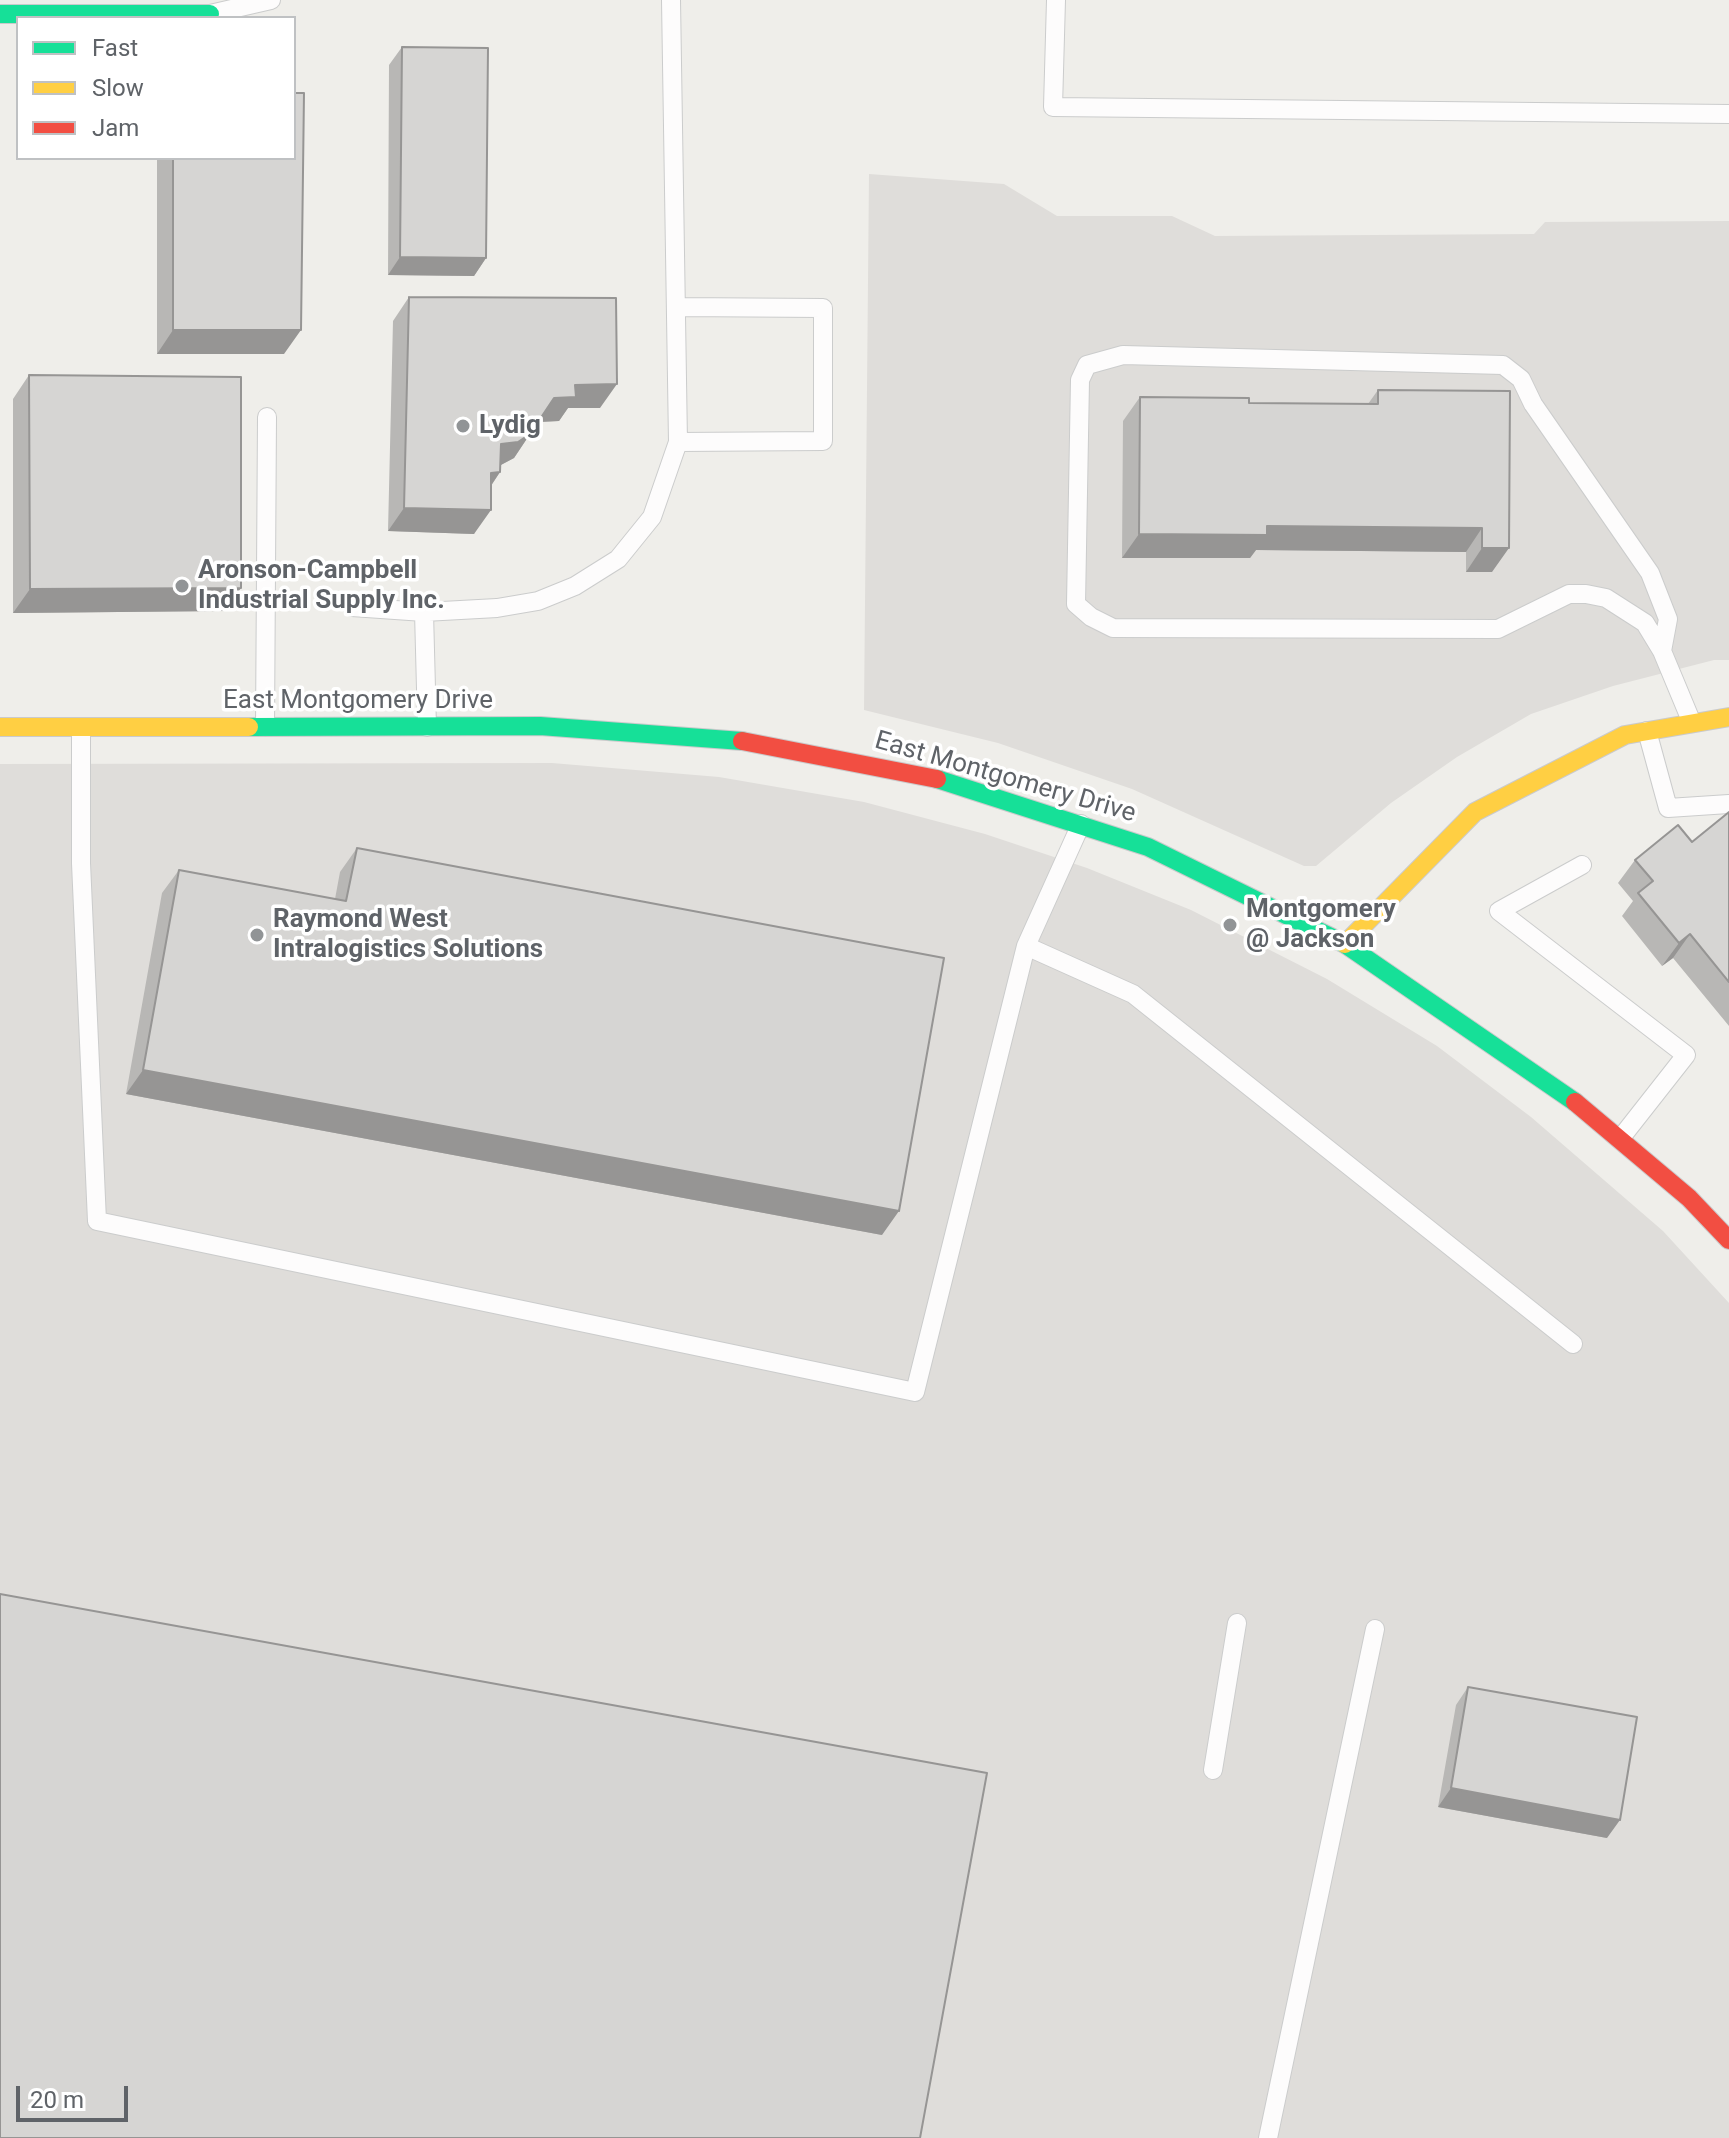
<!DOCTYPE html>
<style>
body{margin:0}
#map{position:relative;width:1729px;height:2138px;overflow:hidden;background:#efeeea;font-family:Roboto,sans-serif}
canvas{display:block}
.legend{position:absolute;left:16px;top:16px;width:280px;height:144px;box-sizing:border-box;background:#fff;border:2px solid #bfc1c3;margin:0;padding:10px 14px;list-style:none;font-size:24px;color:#5f6368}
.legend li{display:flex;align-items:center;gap:16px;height:40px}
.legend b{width:40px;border:2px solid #bfc1c3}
.scale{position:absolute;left:16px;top:2086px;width:112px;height:36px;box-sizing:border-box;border:4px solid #5f6368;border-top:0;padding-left:10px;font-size:24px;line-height:28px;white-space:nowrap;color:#5f6368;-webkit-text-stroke:6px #fff;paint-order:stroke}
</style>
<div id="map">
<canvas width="1729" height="2138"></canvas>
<ul class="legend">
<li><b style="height:10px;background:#16e098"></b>Fast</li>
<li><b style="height:10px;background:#ffcf43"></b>Slow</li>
<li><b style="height:10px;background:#f24e42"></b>Jam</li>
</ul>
<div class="scale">20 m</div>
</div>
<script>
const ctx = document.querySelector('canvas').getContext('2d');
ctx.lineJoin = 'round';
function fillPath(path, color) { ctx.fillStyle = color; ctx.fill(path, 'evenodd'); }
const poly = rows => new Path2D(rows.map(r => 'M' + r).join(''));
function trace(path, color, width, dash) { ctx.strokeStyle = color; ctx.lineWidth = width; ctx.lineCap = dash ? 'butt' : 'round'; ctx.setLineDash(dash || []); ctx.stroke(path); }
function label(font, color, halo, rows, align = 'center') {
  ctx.font = font + ' Roboto,sans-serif'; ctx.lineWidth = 7; ctx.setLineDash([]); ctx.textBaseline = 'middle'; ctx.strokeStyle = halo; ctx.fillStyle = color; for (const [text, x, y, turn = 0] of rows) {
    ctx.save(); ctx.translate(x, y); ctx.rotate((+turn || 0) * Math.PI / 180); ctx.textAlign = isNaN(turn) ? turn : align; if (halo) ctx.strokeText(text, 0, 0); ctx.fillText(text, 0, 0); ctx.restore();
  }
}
fillPath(poly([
 [869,174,1004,184,1057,216,1172,216,1215,236,1534,234,1545,222,1729,221,1729,660,1714,660,1613,686,1531,714,1457,757,1391,803,1316,866,1304,866,1132,789,998,743,864,710],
 [552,763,719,777,864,802,985,834,1087,868,1191,910,1327,979,1437,1046,1531,1117,1663,1231,1729,1303,1729,2138,0,2138,0,764]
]), '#dfddda');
const lane = poly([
 [1056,0,1053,107,1729,114],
 [210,14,271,0],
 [677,307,823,308,823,441,678,442],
 [352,607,424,612],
 [1662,651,1668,619,1650,573,1533,404,1521,379,1503,365,1123,355,1087,365,1080,380,1076,604,1091,617,1113,628,1498,629,1569,594,1586,594,1606,598,1645,623,1662,651,1692,723],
 [81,727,81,863,97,1221,915,1392,1026,946,1081,824],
 [265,727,267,417],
 [427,727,424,612,497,608,538,601,575,586,618,559,652,517,678,442,671,0],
 [1647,731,1668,808,1729,804],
 [1582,865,1499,911,1686,1055,1620,1139],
 [1026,946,1133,994,1573,1344],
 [1213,1770,1237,1623],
 [1268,2138,1375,1629]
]);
const fast = poly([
 [0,14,210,14],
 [249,727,540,726,742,741],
 [937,779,1148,847,1345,944,1575,1102]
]);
const slow = poly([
 [0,727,249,727],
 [1345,944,1475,812,1625,735,1729,717]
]);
const jam = poly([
 [742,741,937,779],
 [1575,1102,1689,1198,1729,1240]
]);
trace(lane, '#cbcccc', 20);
trace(fast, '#cacacb', 20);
trace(slow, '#cacacb', 20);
trace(jam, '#cacacb', 20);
trace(lane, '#fdfcfc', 18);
trace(fast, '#16e098', 18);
trace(slow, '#ffcf43', 18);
trace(jam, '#f24e42', 18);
fillPath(poly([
 [402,47,486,258,474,276,388,275,389,65],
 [157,158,294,158,284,354,157,354],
 [409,297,600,408,568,408,559,421,538,422,514,458,500,465,500,472,491,486,474,534,388,531,393,321],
 [29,375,241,588,224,611,13,613,13,399],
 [1378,390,1510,391,1492,572,1466,572,1466,552,1256,550,1250,558,1122,558,1123,421,1140,397,1249,403,1368,404],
 [1729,812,1729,1026,1673,958,1662,966,1622,916,1633,901,1618,883,1635,860,1692,842],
 [357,848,882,1235,126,1094,162,893,179,870,335,899,340,872],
 [1468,1687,1607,1838,1438,1807,1456,1705]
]), '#b8b7b5');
fillPath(poly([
 [400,257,486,258,474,276,388,275],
 [173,330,301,330,284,354,157,354],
 [617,384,600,408,568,408,559,421,538,422,554,398,575,385],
 [530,434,514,458,501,465,501,444],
 [500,472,484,496,491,473],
 [404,508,491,510,474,534,388,531],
 [1267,526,1482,528,1466,552,1256,550,1250,558,1122,558,1139,534],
 [1482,548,1509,548,1492,572,1466,572],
 [241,588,224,611,13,613,30,589],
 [1690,934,1673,958,1662,966,1679,943],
 [143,1070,899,1211,882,1235,126,1094],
 [1451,1788,1620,1820,1607,1838,1438,1807]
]), '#969594');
const building = poly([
 [402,47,488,48,486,258,400,257,402,47],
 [294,93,304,93,301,330,173,330,173,158,294,158,294,93],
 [409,297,616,298,617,384,575,385,576,397,554,398,530,434,518,442,501,444,500,472,491,473,491,510,404,508,409,297],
 [29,375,241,377,241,588,30,589,29,375],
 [1378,390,1510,391,1509,548,1482,548,1482,528,1267,526,1267,535,1139,534,1140,397,1249,398,1249,403,1378,404,1378,390],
 [1729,812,1729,982,1690,934,1679,943,1638,893,1653,881,1635,860,1678,825,1692,842,1729,812],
 [357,848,944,958,899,1211,143,1070,179,870,346,901,357,848],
 [0,1594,987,1773,920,2138,0,2138,0,1594],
 [1468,1687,1637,1717,1620,1820,1451,1788,1468,1687]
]);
fillPath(building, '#d6d5d3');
trace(building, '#969594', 2);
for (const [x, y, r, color] of [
 [463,426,8,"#919496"],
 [182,586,8,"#919496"],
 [1230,925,8,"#919496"],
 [257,935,8,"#919496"]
]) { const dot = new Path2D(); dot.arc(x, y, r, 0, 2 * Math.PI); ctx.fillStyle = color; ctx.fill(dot); trace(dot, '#fff', 3); }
label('bold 26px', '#5f6368', '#fff', [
 ["Lydig",479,426],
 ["Aronson-Campbell",198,571],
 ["Industrial Supply Inc.",198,601],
 ["Montgomery",1246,910],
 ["@ Jackson",1246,940],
 ["Raymond West",273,920],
 ["Intralogistics Solutions",273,950]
], 'left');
label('26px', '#5f6368', '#fff', [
 ["East Montgomery Drive",358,701],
 ["East Montgomery Drive",1005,778,16]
]);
</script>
